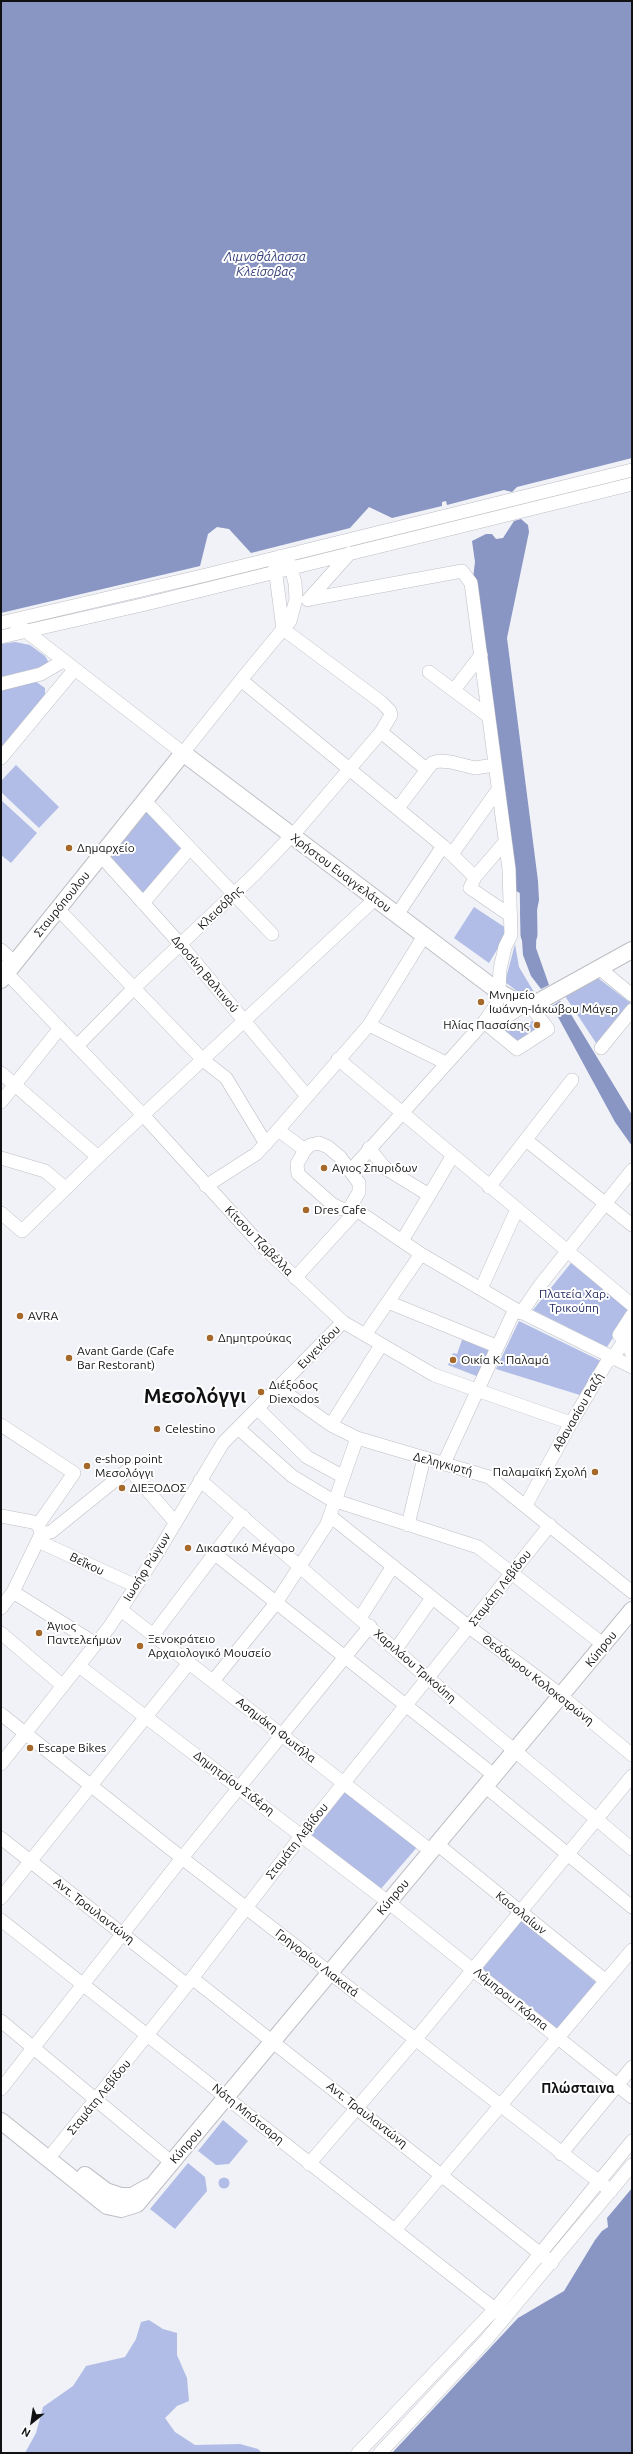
<!DOCTYPE html>
<meta charset="utf-8">
<style>
body{margin:0}
#map{position:relative;width:633px;height:2454px;overflow:hidden;background:#f0f2f7;font-family:Ubuntu,sans-serif}
canvas{display:block}
.frame{position:absolute;inset:0;border:2px solid #111113;pointer-events:none}
.north{position:absolute;left:12px;top:2402px;width:40px;height:40px;-webkit-text-stroke:3px #fff;paint-order:stroke;rotate:210deg;font-size:11px;font-weight:700;line-height:16px;text-align:center;color:#111113}
.north::after{content:'';display:block;margin:auto;width:14px;height:18px;background:#111113;clip-path:polygon(50% 0,100% 100%,50% 72%,0 100%)}
</style>
<div id="map">
<canvas width="633" height="2454"></canvas>
<div class="frame"></div>
<div class="north">N</div>
</div>
<script>
const ctx = document.querySelector('canvas').getContext('2d');
ctx.lineJoin = 'round';
function fillPath(path, color) { ctx.fillStyle = color; ctx.fill(path, 'evenodd'); }
const poly = rows => new Path2D(rows.map(r => 'M' + r).join(''));
function trace(path, color, width, dash) { ctx.strokeStyle = color; ctx.lineWidth = width; ctx.lineCap = dash ? 'butt' : 'round'; ctx.setLineDash(dash || []); ctx.stroke(path); }
function label(font, color, halo, rows, align = 'center') {
  ctx.font = font + ' Ubuntu,sans-serif'; ctx.lineWidth = 4; ctx.setLineDash([]); ctx.textBaseline = 'middle'; ctx.strokeStyle = halo; ctx.fillStyle = color; for (const [text, x, y, turn = 0] of rows) {
    ctx.save(); ctx.translate(x, y); ctx.rotate((+turn || 0) * Math.PI / 180); ctx.textAlign = isNaN(turn) ? turn : align; if (halo) ctx.strokeText(text, 0, 0); ctx.fillText(text, 0, 0); ctx.restore();
  }
}
fillPath(poly([
 [15,642,30,645,45,656,49,663,45,666,1,677,1,644],
 [35,681,45,688,45,696,1,751,1,690],
 [16,765,59,807,39,828,1,792,1,781],
 [1,800,37,833,11,863,1,855],
 [145,801,190,848,143,903,101,856],
 [474,907,509,930,489,963,454,938],
 [515,944,519,967,534,992,532,994,517,991,505,982],
 [598,978,632,1004,598,1046,565,996],
 [538,1020,543,1027,516,1044,499,1029],
 [571,1263,630,1311,607,1347,533,1310],
 [519,1321,603,1362,583,1396,496,1369],
 [463,1337,493,1349,479,1377,448,1365,453,1353,457,1354],
 [346,1789,419,1845,379,1891,309,1836],
 [521,1920,597,1983,558,2031,480,1968],
 [223,2120,248,2141,229,2164,216,2165,198,2151],
 [188,2163,205,2177,207,2191,175,2229,150,2209],
 '218.5 2183a5.5 5.5 0 1 1 11 0a5.5 5.5 0 1 1-11 0Z',
 [149,2320,163,2329,177,2333,177,2355,187,2378,189,2401,177,2406,165,2418,175,2432,195,2445,240,2444,258,2449,262,2453,25,2453,36,2433,43,2407,73,2386,86,2366,125,2357,136,2339,141,2322]
]), '#b1bde6');
fillPath(poly([
 [1,1,632,1,632,458,517,487,512,492,504,490,447,505,446,501,442,502,442,506,392,518,369,507,350,528,251,553,229,529,217,527,208,534,200,566,1,613],
 [521,519,528,525,529,532,507,638,538,881,539,900,537,910,532,908,533,900,516,891,473,578,475,562,472,541,486,534,492,534,496,539,503,538,514,521],
 [523,897,530,900,527,912,536,912,537,916,536,948,549,985,541,989,531,976,523,955,520,911,524,911,527,905,522,903],
 [560,1001,572,1016,632,1115,632,1146,615,1122,552,1006],
 [632,2188,632,2453,392,2453,518,2318,564,2291,595,2240,602,2231,608,2227,607,2218]
]), '#8995c3');
trace(poly([
 [528,875,529,935]
]), '#8995c3', 17);
const minor = poly([
 [310,599,462,571,471,583,509,869,511,935,505,947,500,969,499,992,496,1005,484,1022,351,1170],
 [308,600,350,553],
 [13,621,183,753,241,680,283,629,290,621,296,599,295,583,290,564,281,556,275,568,283,629,381,702,390,711,391,715,381,732,299,828,255,874,134,988,77,1046],
 [1,623,206,575,632,470],
 [1,637,146,604,632,484],
 [429,672,488,716],
 [241,680,443,846,397,915],
 [1,684,41,674,63,661],
 [454,690,481,655],
 [381,732,426,769],
 [1,758,74,670],
 [145,801,272,934],
 [398,808,432,763,439,761,451,762,475,768,494,765],
 [443,846,475,877,470,888,511,916],
 [452,854,497,791],
 [101,856,181,945,306,1095],
 [475,877,505,842],
 [143,903,190,848],
 [58,909,203,1060,226,1078,266,1144],
 [1,950,15,963],
 [1,967,144,1116,261,1245,343,1322,434,1375,571,1423],
 [599,968,632,995],
 [528,1003,548,1029,517,1049,484,1022,503,1019,528,1003],
 [369,1025,446,1063],
 [601,1048,632,1010],
 [338,1059,632,1305],
 [1,1073,98,1157],
 [1,1102,60,1028],
 [278,1130,305,1150],
 [526,1140,632,1225],
 [319,1143,328,1147,340,1157,359,1183,359,1192,349,1209,342,1209,332,1204,298,1174,297,1164,305,1150,310,1145,319,1143],
 [369,1148,385,1168,429,1195],
 [1,1158,45,1171,65,1188],
 [206,1186,256,1154,278,1130,369,1025,424,936],
 [489,1187,572,1080],
 [352,1207,421,1254,515,1309,632,1367],
 [1,1213,22,1231,98,1157,375,899],
 [402,1241,453,1155],
 [295,1278,357,1210],
 [481,1289,517,1209],
 [388,1302,496,1346],
 [521,1313,541,1284,632,1170],
 [365,1335,421,1254],
 [619,1335,632,1315],
 [625,1339,632,1354],
 [279,1388,331,1425,357,1438,489,1477,632,1592],
 [258,1409,307,1457,342,1476],
 [1,1425,74,1473,38,1525],
 [331,1425,381,1345],
 [238,1428,292,1476,330,1499,478,1547,604,1645],
 [444,1463,515,1309],
 [200,1480,429,1679,632,1849],
 [526,1505,571,1423,607,1362,613,1358,632,1328],
 [1,1516,33,1522,38,1525,41,1532],
 [330,1516,469,1627,553,1689,632,1755],
 [408,1525,424,1458],
 [41,1534,51,1532,129,1469,175,1522],
 [38,1541,136,1586],
 [215,1554,495,1776],
 [13,1592,96,1644],
 [1,1608,13,1592,41,1534],
 [121,1610,431,1851],
 [360,1618,393,1566],
 [1,1633,63,1686],
 [153,1635,243,1516],
 [396,1649,432,1598],
 [79,1666,388,1902,632,2097],
 [213,1681,276,1603,327,1524,357,1438],
 [1,1714,182,1858,611,2191],
 [1,1764,110,1626,158,1552,223,1443,343,1322],
 [486,1787,632,1907],
 [1,1838,187,1985],
 [437,1844,606,1981],
 [1,1898,189,1663],
 [1,1920,505,2317],
 [192,1978,552,2263],
 [1,2021,171,2162],
 [1,2089,182,1858,370,1626],
 [561,2154,632,2067],
 [48,2159,187,1985,302,1835,550,1525],
 [309,2164,415,2040,632,1776],
 [395,2230,632,1950],
 [358,2453,495,2309,632,2141],
 [380,2453,486,2340,632,2165]
]);
const major = poly([
 [1,980,183,753,499,992,516,1001,528,1003,538,1002,632,950],
 [1,2121,107,2206,121,2209,137,2204,632,1610],
 [85,2175,106,2191,121,2196,132,2196,148,2187]
]);
trace(minor, '#bdbfc4', 14);
trace(major, '#bdbfc4', 18);
trace(minor, '#fff', 13);
trace(major, '#fff', 16);
for (const [x, y, r, color] of [
 [69,848,4,"#a5692c"],
 [481,1002,4,"#a5692c"],
 [537,1025,4,"#a5692c"],
 [324,1168,4,"#a5692c"],
 [306,1210,4,"#a5692c"],
 [20,1316,4,"#a5692c"],
 [210,1338,4,"#a5692c"],
 [69,1358,4,"#a5692c"],
 [453,1360,4,"#a5692c"],
 [261,1392,4,"#a5692c"],
 [157,1429,4,"#a5692c"],
 [87,1466,4,"#a5692c"],
 [595,1472,4,"#a5692c"],
 [122,1488,4,"#a5692c"],
 [188,1548,4,"#a5692c"],
 [39,1633,4,"#a5692c"],
 [140,1646,4,"#a5692c"],
 [30,1748,4,"#a5692c"]
]) { const dot = new Path2D(); dot.arc(x, y, r, 0, 2 * Math.PI); ctx.fillStyle = color; ctx.fill(dot); trace(dot, '#fff', 1.5); }
label('12px', '#111113', '#fff', [
 ["Δημαρχείο",77,848],
 ["Μνημείο",489,995],
 ["Ιωάννη-Ιάκωβου Μάγερ",489,1009],
 ["Ηλίας Πασσίσης",529,1025,"right"],
 ["Αγιος Σπυριδων",332,1168],
 ["Dres Cafe",314,1210],
 ["AVRA",28,1316],
 ["Δημητρούκας",218,1338],
 ["Avant Garde (Cafe",77,1351],
 ["Bar Restorant)",77,1365],
 ["Οικία Κ. Παλαμά",461,1360],
 ["Διέξοδος",269,1385],
 ["Diexodos",269,1399],
 ["Celestino",165,1429],
 ["e-shop point",95,1459],
 ["Μεσολόγγι",95,1473],
 ["Παλαμαϊκή Σχολή",587,1472,"right"],
 ["ΔΙΕΞΟΔΟΣ",130,1488],
 ["Δικαστικό Μέγαρο",196,1548],
 ["Άγιος",47,1626],
 ["Παντελεήμων",47,1640],
 ["Ξενοκράτειο",148,1639],
 ["Αρχαιολογικό Μουσείο",148,1653],
 ["Escape Bikes",38,1748]
], 'left');
label('12px', '#111113', '#fff', [
 ["Χρήστου Ευαγγελάτου",341,873,37],
 ["Σταυρόπουλου",62,904,-51],
 ["Κλεισόβης",220,908,-44],
 ["Δροσίνη Βαλτινού",205,974,50],
 ["Κίτσου Τζαβέλλα",259,1241,46],
 ["Ευγενίδου",319,1347,-46],
 ["Αθανασίου Ραζή",578,1412,-60],
 ["Δεληγκιρτή",443,1464,15],
 ["Βεΐκου",87,1564,26],
 ["Ιωσήφ Ρώγων",147,1567,-58],
 ["Σταμάτη Λεβίδου",500,1588,-52],
 ["Κύπρου",601,1649,-51],
 ["Χαριλάου Τρικούπη",415,1666,41],
 ["Θεόδωρου Κολοκοτρώνη",538,1680,38],
 ["Ασημάκη Φωτήλα",276,1730,38],
 ["Δημητρίου Σιδέρη",234,1783,37],
 ["Σταμάτη Λεβίδου",297,1841,-52],
 ["Κύπρου",393,1897,-50],
 ["Αντ. Τραυλαντώνη",94,1911,38],
 ["Κασολαίων",521,1913,39],
 ["Γρηγορίου Λιακατά",317,1963,38],
 ["Λάμπρου Γκόρπα",511,1999,39],
 ["Σταμάτη Λεβίδου",99,2097,-51],
 ["Νότη Μπότσαρη",248,2114,39],
 ["Αντ. Τραυλαντώνη",367,2115,38],
 ["Κύπρου",186,2146,-49]
]);
label('12px', '#1d255d', '#fff', [
 ["Πλατεία Χαρ.",574,1294],
 ["Τρικούπη",574,1308]
]);
label('italic 13px', '#36417b', '#fff', [
 ["Λιμνοθάλασσα",265,257],
 ["Κλείσοβας",265,272]
]);
label('bold 14px', '#111113', '#fff', [
 ["Πλώσταινα",578,2088]
]);
label('bold 20px', '#111113', '#fff', [
 ["Μεσολόγγι",195,1396]
]);
</script>
